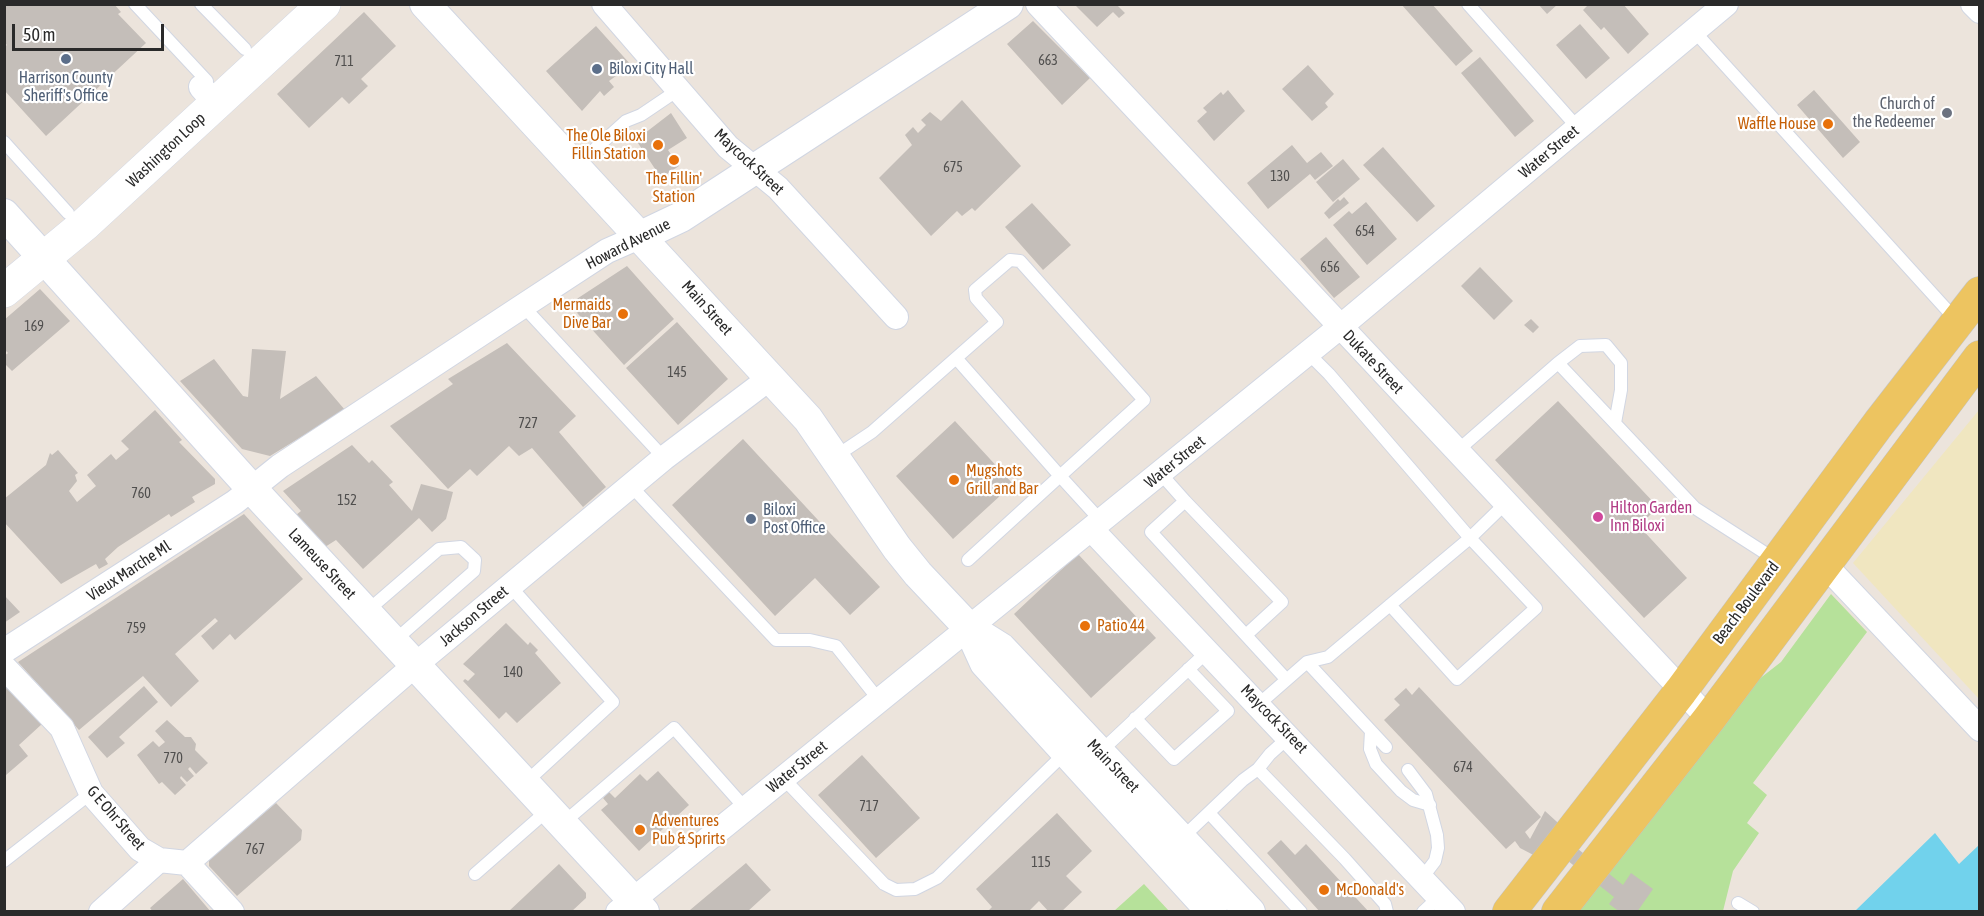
<!DOCTYPE html>
<style>
body{margin:0}
#map{position:relative;width:1984px;height:916px;overflow:hidden;background:#ece4dc;font-family:"Asap Condensed",sans-serif}
canvas{display:block}
.frame{position:absolute;inset:0;border:6px solid #2a2a2a;pointer-events:none}
.scale{position:absolute;left:12px;top:24px;width:152px;height:27px;box-sizing:border-box;border:3px solid #2a2a2a;border-top:0;padding-left:8px;font-size:18px;line-height:21px;white-space:nowrap;color:#2a2a2a;-webkit-text-stroke:4px #fff;paint-order:stroke}
</style>
<div id="map">
<canvas width="1984" height="916"></canvas>
<div class="frame"></div>
<div class="scale">50 m</div>
</div>
<script>
const ctx = document.querySelector('canvas').getContext('2d');
ctx.lineJoin = 'round';
function fillPath(path, color) { ctx.fillStyle = color; ctx.fill(path, 'evenodd'); }
const poly = rows => new Path2D(rows.map(r => 'M' + r).join(''));
function trace(path, color, width, dash) { ctx.strokeStyle = color; ctx.lineWidth = width; ctx.lineCap = dash ? 'butt' : 'round'; ctx.setLineDash(dash || []); ctx.stroke(path); }
function label(font, color, halo, rows, align = 'center') {
  ctx.font = font + ' "Asap Condensed",sans-serif'; ctx.lineWidth = 4.5; ctx.setLineDash([]); ctx.textBaseline = 'middle'; ctx.strokeStyle = halo; ctx.fillStyle = color; for (const [text, x, y, turn = 0] of rows) {
    ctx.save(); ctx.translate(x, y); ctx.rotate((+turn || 0) * Math.PI / 180); ctx.textAlign = isNaN(turn) ? turn : align; if (halo) ctx.strokeText(text, 0, 0); ctx.fillText(text, 0, 0); ctx.restore();
  }
}
fillPath(poly([
 [1831,594,1867,632,1753,783,1767,795,1747,823,1759,833,1733,871,1723,911,1576,912,1745,690,1781,662],
 [1144,884,1169,911,1114,911]
]), '#b6e19a');
fillPath(poly([
 [1979,410,1979,699,1853,563]
]), '#f0e6c0');
fillPath(poly([
 [1935,833,1959,864,1979,845,1979,911,1855,911]
]), '#71d2ec');
fillPath(poly([
 [4,4,114,4,121,12,118,14,146,43,46,136,4,90,4,47,7,45,4,42],
 [1074,4,1116,4,1125,13,1119,18,1113,12,1097,27],
 [1401,4,1432,4,1473,51,1456,66],
 [1538,4,1558,4,1547,14],
 [1589,4,1623,4,1649,34,1628,54,1604,27,1601,30,1583,10],
 [364,12,396,46,361,79,368,86,349,104,342,97,309,128,277,94],
 [1033,21,1090,78,1062,105,1007,44],
 [1580,24,1610,58,1586,79,1556,45],
 [596,26,631,65,609,81,614,87,604,96,600,91,582,111,546,71],
 [1480,57,1534,121,1515,137,1461,73],
 [1308,65,1334,94,1325,103,1328,107,1312,121,1282,89],
 [1228,90,1245,111,1214,141,1197,121,1207,112,1203,108,1221,92,1223,95],
 [1814,90,1860,142,1843,158,1797,105],
 [962,100,1021,166,975,211,972,208,962,216,957,211,931,236,879,178,912,145,905,135,913,127,918,133,926,125,921,120,930,112,941,121],
 [671,113,687,138,668,150,679,166,661,178,636,140],
 [1292,145,1307,163,1321,152,1333,166,1315,180,1310,174,1268,209,1247,183],
 [1383,147,1435,206,1417,222,1363,165],
 [1343,159,1360,179,1333,202,1316,182],
 [1344,197,1349,203,1329,219,1324,213,1338,199,1340,201],
 [1366,202,1397,239,1367,265,1333,225,1349,211,1352,214],
 [1032,203,1071,245,1043,270,1005,227],
 [1326,237,1360,277,1334,298,1300,259],
 [627,266,674,319,624,365,569,304],
 [1480,267,1513,301,1494,320,1461,286],
 [40,289,70,321,12,371,4,363,4,356,8,353,4,349,4,320],
 [1531,319,1539,327,1533,333,1524,325],
 [677,322,728,379,678,425,626,368],
 [507,343,576,416,559,432,606,487,583,507,532,448,519,456,509,446,477,476,470,469,448,489,390,426,453,384,448,379],
 [252,349,286,351,280,399,316,376,345,410,270,456,242,449,180,381,214,359,243,396,248,397],
 [1558,401,1658,507,1639,526,1687,578,1644,618,1495,460],
 [155,410,182,440,179,442,215,479,215,484,192,497,195,502,171,517,169,514,118,547,105,559,108,564,99,569,96,564,61,584,4,522,4,499,46,465,50,453,52,455,58,450,78,473,75,475,77,481,69,491,77,502,96,486,87,475,111,454,116,460,129,449,121,441],
 [955,421,1013,484,953,539,896,476],
 [743,439,880,587,850,615,815,578,775,616,672,505],
 [352,445,369,463,372,460,393,482,389,485,412,511,421,484,453,492,446,519,432,532,419,518,363,569,336,540,325,547,296,515,301,511,283,491],
 [244,514,303,579,235,640,230,634,213,650,201,636,218,621,215,618,175,654,199,681,171,707,143,676,79,730,18,662],
 [1078,554,1156,638,1091,698,1014,614],
 [4,595,20,612,4,623],
 [506,623,528,645,530,642,538,650,535,653,561,683,517,723,506,712,499,719,463,681,465,679,468,681,475,674,463,664],
 [4,683,42,724,19,745,28,756,6,775],
 [144,686,158,702,119,737,125,743,107,758,88,737],
 [1419,687,1541,817,1525,832,1530,839,1545,811,1567,831,1563,837,1623,885,1631,873,1653,889,1637,912,1620,912,1609,904,1614,897,1554,850,1545,861,1520,848,1515,841,1506,849,1384,720,1400,705,1394,699,1406,688,1412,695],
 [167,720,185,737,191,737,196,744,195,750,208,763,196,774,190,767,188,769,194,776,187,782,181,776,180,778,186,785,175,795,162,782,159,784,137,755,153,741,159,747,165,742,155,731],
 [862,755,920,818,876,858,818,795],
 [658,771,689,805,639,851,601,810,608,804,603,798,609,792,615,798,640,774,647,781],
 [276,803,302,830,301,840,237,896,209,866,209,860],
 [1057,813,1092,851,1066,876,1082,892,1061,912,1049,912,1039,901,1028,912,987,912,992,907,976,889],
 [1281,840,1295,855,1306,844,1369,912,1320,912,1267,853],
 [746,863,771,890,747,912,690,910],
 [559,864,586,893,586,898,571,912,508,912],
 [183,879,211,912,153,912,150,908]
]), '#c4beb9');
const service = poly([
 [135,4,207,81],
 [201,4,245,49],
 [1468,4,1578,128],
 [1694,31,1957,321],
 [4,142,68,213],
 [576,166,626,121,641,115,678,90],
 [523,306,664,458],
 [1308,353,1329,374,1470,538,1536,608,1457,679,1390,605],
 [956,358,1060,476,968,560],
 [1558,363,1580,346,1606,345,1621,363,1621,390,1615,423],
 [1457,451,1558,363,1695,508,1776,560],
 [836,456,872,432,997,322,976,298,975,290,1010,260,1020,261,1144,400,1060,476,1102,522],
 [1161,474,1185,501],
 [631,486,776,640,810,640,836,646,879,700],
 [510,586,613,702,525,783],
 [366,612,439,549,461,547,475,560,474,571,393,642],
 [1246,635,1282,602,1185,501,1151,532,1286,679],
 [1307,662,1386,747],
 [1259,704,1307,662,1328,657,1470,538,1506,503],
 [1135,718,1174,759,1228,711,1188,669],
 [1371,731,1370,749,1376,764,1401,791,1413,800,1430,805],
 [1100,752,1208,651],
 [1258,769,1270,754,1290,736],
 [1408,770,1426,794,1437,835,1438,848,1435,861,1422,878],
 [783,778,884,884,896,890,915,889,937,878,1065,753],
 [1209,813,1301,912],
 [562,824,674,728,745,808],
 [1180,840,1243,780,1258,769,1345,859,1385,904,1387,912],
 [4,861,91,793],
 [475,874,548,810],
 [1738,903,1753,912],
 [1423,912,1439,897]
]);
const minor = poly([
 [604,4,728,147,778,188,896,317],
 [1038,4,1709,719],
 [1973,4,1980,11],
 [201,87,216,104],
 [1092,530,1453,912],
 [1824,564,1980,729],
 [4,651,235,502,280,466,523,306,607,251,641,236],
 [4,667,62,728,91,793,140,849,159,860,187,863,232,912],
 [187,863,414,666,664,458,770,378],
 [101,912,159,860],
 [618,912,1340,327,1726,4]
]);
const tertiary = poly([
 [425,4,808,419,897,548,918,574,969,628,1001,648,1250,912],
 [4,214,252,489,644,912],
 [641,236,681,217,1008,4],
 [969,628,985,663,1212,912]
]);
const secondary = poly([
 [4,291,84,225,324,4]
]);
const primary = poly([
 [1509,912,1681,691,1879,423,1980,293],
 [1558,912,1709,719,1980,357]
]);
trace(service, '#d1d6e2', 14);
trace(minor, '#d1d6e2', 26);
trace(tertiary, '#d1d6e2', 32);
trace(secondary, '#d1d6e2', 34);
trace(primary, '#c3c3c3', 34);
trace(service, '#fff', 12);
trace(minor, '#fff', 24);
trace(tertiary, '#fff', 30);
trace(secondary, '#fff', 33);
trace(primary, '#edc460', 33);
for (const [x, y, r, color] of [
 [66,59,6,"#5c6f8a"],
 [597,69,6,"#5c6f8a"],
 [1947,113,6,"#6b7280"],
 [1828,124,6,"#e8710a"],
 [658,145,6,"#e8710a"],
 [674,160,6,"#e8710a"],
 [623,314,6,"#e8710a"],
 [954,480,6,"#e8710a"],
 [1598,517,6,"#d1479c"],
 [751,519,6,"#5c6f8a"],
 [1085,626,6,"#e8710a"],
 [640,830,6,"#e8710a"],
 [1324,890,6,"#e8710a"]
]) { const dot = new Path2D(); dot.arc(x, y, r, 0, 2 * Math.PI); ctx.fillStyle = color; ctx.fill(dot); trace(dot, '#fff', 2); }
label('14px', '#504f4e', null, [
 ["663",1048,61],
 ["711",344,62],
 ["675",953,168],
 ["130",1280,177],
 ["654",1365,232],
 ["656",1330,268],
 ["169",34,327],
 ["145",677,373],
 ["727",528,424],
 ["760",141,494],
 ["152",347,501],
 ["759",136,629],
 ["140",513,673],
 ["770",173,759],
 ["674",1463,768],
 ["717",869,807],
 ["767",255,850],
 ["115",1041,863]
]);
label('16px', '#4e5e75', '#fff', [
 ["Biloxi City Hall",609,69],
 ["Harrison County",66,78,"center"],
 ["Sheriff's Office",66,96,"center"],
 ["Biloxi",763,510],
 ["Post Office",763,528]
], 'left');
label('16px', '#5b616d', '#fff', [
 ["Church of",1935,104],
 ["the Redeemer",1935,122]
], 'right');
label('16px', '#c56008', '#fff', [
 ["Waffle House",1816,124,"right"],
 ["The Ole Biloxi",646,136,"right"],
 ["Fillin Station",646,154,"right"],
 ["The Fillin'",674,179,"center"],
 ["Station",674,197,"center"],
 ["Mermaids",611,305,"right"],
 ["Dive Bar",611,323,"right"],
 ["Mugshots",966,471],
 ["Grill and Bar",966,489],
 ["Patio 44",1097,626],
 ["Adventures",652,821],
 ["Pub & Sprirts",652,839],
 ["McDonald's",1336,890]
], 'left');
label('16px', '#2a2a2a', '#fff', [
 ["Washington Loop",166,150,-43],
 ["Water Street",1549,152,-40],
 ["Maycock Street",749,162,43],
 ["Howard Avenue",628,244,-27],
 ["Main Street",707,308,48],
 ["Dukate Street",1373,362,47],
 ["Water Street",1175,462,-39],
 ["Lameuse Street",322,564,47],
 ["Vieux Marche Ml",129,571,-33],
 ["Beach Boulevard",1746,603,-53],
 ["Jackson Street",474,616,-40],
 ["Maycock Street",1274,719,46],
 ["Main Street",1113,766,46],
 ["Water Street",797,767,-39],
 ["G E Ohr Street",116,818,49]
]);
label('16px', '#b23c85', '#fff', [
 ["Hilton Garden",1610,508],
 ["Inn Biloxi",1610,526]
], 'left');
</script>
